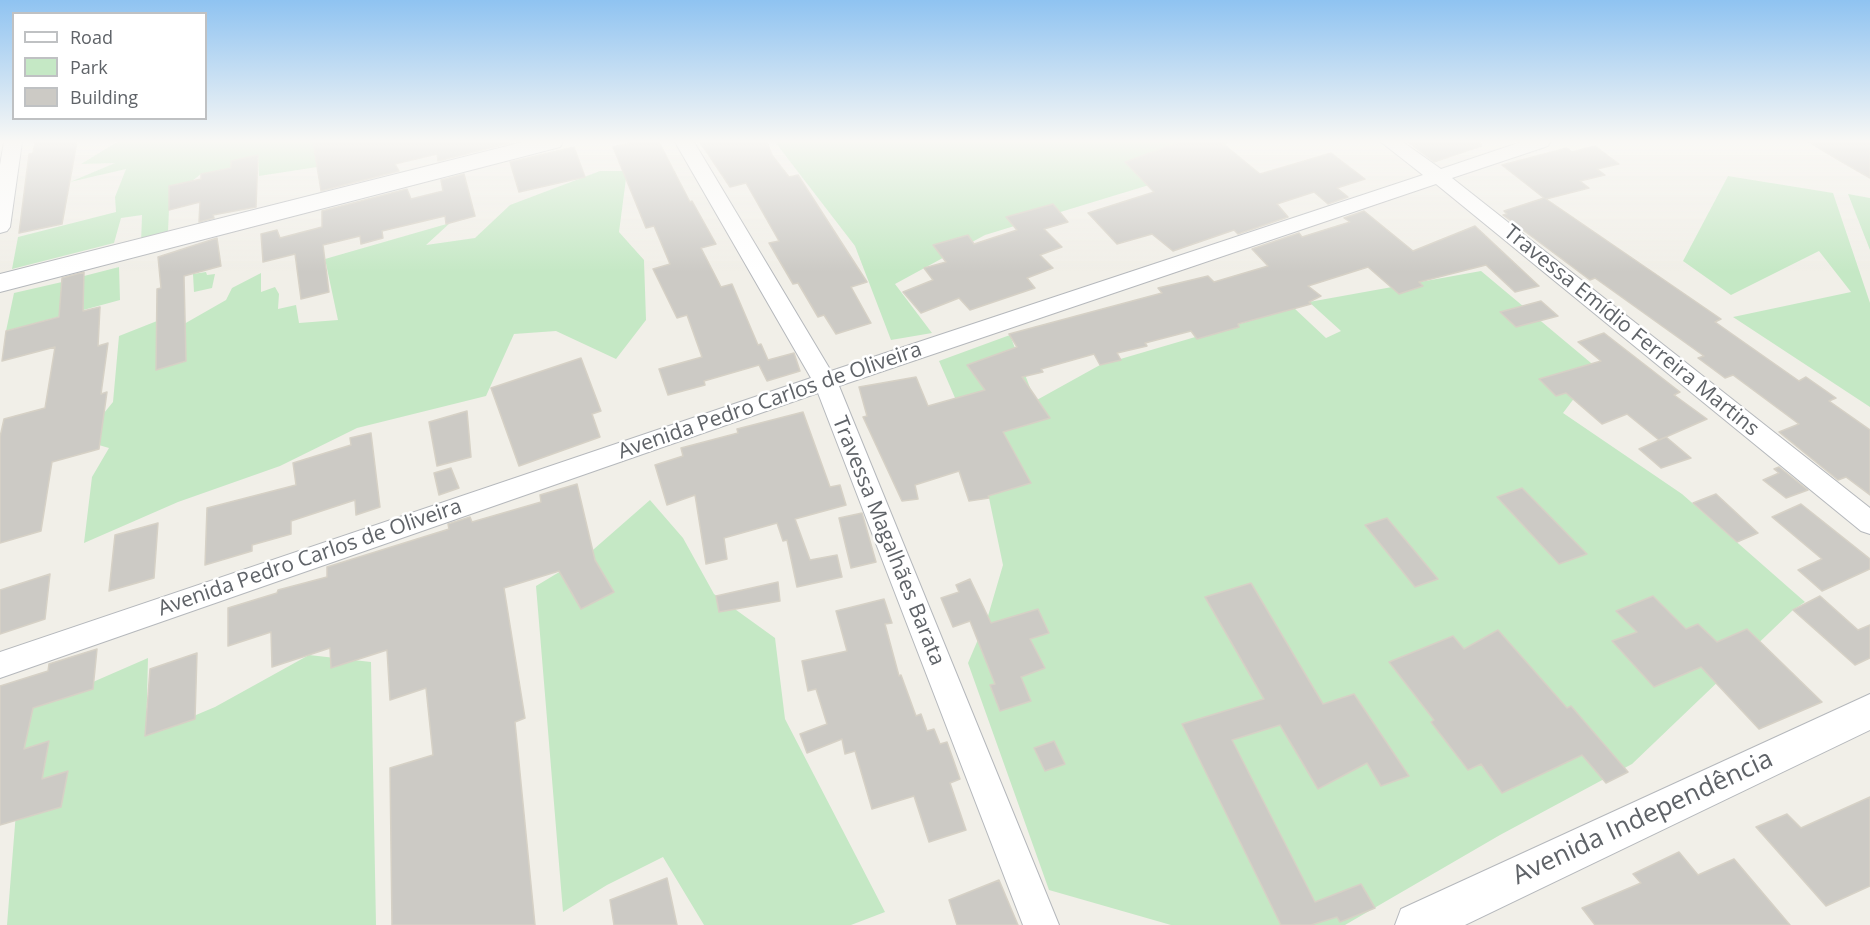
<!DOCTYPE html>
<meta charset="utf-8">
<style>
body{margin:0}
#map{position:relative;width:1870px;height:925px;overflow:hidden;background:#f1efe8;font-family:"Open Sans",sans-serif}
canvas{display:block}
.legend{position:absolute;left:12px;top:12px;width:195px;height:108px;box-sizing:border-box;background:#fff;border:2px solid #bfc1c3;margin:0;padding:8px 10px;list-style:none;font-size:18px;color:#5f6368}
.legend li{display:flex;align-items:center;gap:12px;height:30px}
.legend b{width:30px;border:2px solid #bfc1c3}
</style>
<div id="map">
<canvas width="1870" height="925"></canvas>
<ul class="legend">
<li><b style="height:8px;background:#fff"></b>Road</li>
<li><b style="height:16px;background:#c5e8c5"></b>Park</li>
<li><b style="height:16px;background:#cccac5"></b>Building</li>
</ul>
</div>
<script>
const ctx = document.querySelector('canvas').getContext('2d');
ctx.lineJoin = 'round';
function fillPath(path, color) { ctx.fillStyle = color; ctx.fill(path, 'evenodd'); }
const poly = rows => new Path2D(rows.map(r => 'M' + r).join(''));
function trace(path, color, width, dash) { ctx.strokeStyle = color; ctx.lineWidth = width; ctx.lineCap = dash ? 'butt' : 'round'; ctx.setLineDash(dash || []); ctx.stroke(path); }
function label(font, color, halo, rows, align = 'center') {
  ctx.font = font + ' "Open Sans",sans-serif'; ctx.lineWidth = 5; ctx.setLineDash([]); ctx.textBaseline = 'middle'; ctx.strokeStyle = halo; ctx.fillStyle = color; for (const [text, x, y, turn = 0] of rows) {
    ctx.save(); ctx.translate(x, y); ctx.rotate((+turn || 0) * Math.PI / 180); ctx.textAlign = isNaN(turn) ? turn : align; if (halo) ctx.strokeText(text, 0, 0); ctx.fillText(text, 0, 0); ctx.restore();
  }
}
fillPath(poly([
 [117,142,313,142,317,167,259,176,258,156,232,168,201,174,192,181,170,186,168,232,141,243,142,215,121,218,114,243,12,269,18,237,116,212,115,197,126,169,70,182,115,163,81,164],
 [775,142,1227,142,1218,164,985,235,895,284,932,333,891,340,855,246],
 [600,171,627,171,619,232,644,260,646,320,616,359,556,331,514,334,486,396,357,428,280,466,178,502,84,543,92,477,109,448,75,438,78,420,104,413,113,402,119,336,157,321,157,369,185,361,184,324,226,300,232,288,261,273,261,292,275,287,279,294,278,309,296,305,299,323,338,320,325,259,450,223,426,245,475,238,510,205],
 [1728,176,1833,193,1870,303,1870,407,1733,317,1851,292,1819,251,1731,295,1683,261],
 [1848,194,1870,198,1870,250],
 [119,267,120,300,6,331,14,293,62,282,83,299,84,276],
 [1481,271,1597,368,1563,413,1682,494,1805,602,1793,610,1632,764,1500,835,1345,925,1171,925,1049,890,968,663,988,616,1003,565,989,498,962,414,939,361,1010,335,1035,401,1100,365,1294,308,1326,338,1341,331,1309,302],
 [206,272,207,275,215,274,212,288,194,292,193,274],
 [650,500,683,538,714,594,775,638,785,719,885,912,851,925,704,925,663,857,607,885,563,912,536,586,586,556],
 [309,655,371,662,376,925,7,925,24,712,148,658,146,736,215,707]
]), '#c5e8c5');
const building = poly([
 [35,142,77,142,62,224,19,233,29,154,33,153,35,142],
 [313,142,510,142,510,143,438,161,437,154,395,164,399,171,321,191,313,142],
 [635,142,659,142,690,202,692,201,716,244,701,248,721,287,732,284,758,345,761,344,768,360,794,353,800,371,767,381,759,365,704,381,705,385,668,395,659,369,702,357,687,315,677,318,653,269,670,264,654,226,646,228,613,147,635,142],
 [700,142,767,142,772,155,789,177,798,175,867,282,851,287,871,323,836,334,824,315,818,317,798,283,793,284,769,243,779,241,746,183,730,187,700,142],
 [1180,142,1221,142,1260,174,1331,153,1365,179,1337,188,1348,197,1328,204,1314,192,1277,204,1288,217,1238,234,1234,230,1173,251,1152,234,1117,244,1088,213,1154,192,1125,162,1180,142],
 [1408,142,1481,142,1481,146,1434,162,1408,142],
 [1809,142,1870,142,1870,178,1837,159,1809,142],
 [1595,146,1619,164,1597,169,1605,175,1580,181,1589,188,1546,199,1721,319,1715,322,1799,381,1806,377,1836,398,1829,401,1870,430,1870,495,1846,477,1838,480,1779,432,1799,424,1733,375,1725,378,1698,358,1704,356,1595,278,1590,280,1503,215,1507,214,1504,211,1544,198,1502,165,1567,148,1572,152,1595,146],
 [574,147,585,177,519,192,510,162,574,147],
 [258,155,256,207,213,215,214,218,199,222,200,202,169,210,169,186,201,179,201,174,231,168,231,161,258,155],
 [464,174,475,216,446,224,445,216,382,231,383,238,361,244,360,236,323,245,329,292,301,299,295,254,263,262,261,234,277,230,280,238,322,227,322,211,407,189,411,199,443,191,441,180,464,174],
 [1053,204,1068,222,1044,229,1062,247,1040,255,1053,268,1027,278,1035,288,970,310,959,298,921,313,903,292,933,280,924,268,946,262,933,245,968,235,974,244,1017,230,1006,217,1053,204],
 [1364,211,1413,251,1475,226,1539,286,1515,292,1486,265,1419,282,1423,286,1399,294,1368,267,1308,286,1321,296,1309,302,1311,304,1238,324,1239,327,1197,339,1191,331,1145,343,1147,346,1117,353,1121,360,1100,365,1094,354,1041,369,1043,372,1022,377,1050,418,1003,432,1031,483,988,496,989,498,969,501,959,471,915,485,918,499,902,501,863,417,867,416,859,387,916,377,928,406,985,390,967,365,1017,347,1009,334,1162,293,1158,288,1208,276,1214,282,1268,266,1252,249,1299,233,1302,237,1350,222,1344,218,1364,211],
 [217,238,221,266,184,276,186,361,156,370,157,289,161,288,158,257,217,238],
 [84,272,83,311,100,307,98,346,108,343,101,394,107,392,99,449,52,462,41,531,0,543,0,437,4,419,45,408,55,347,2,361,6,331,59,317,62,278,84,272],
 [1541,301,1558,316,1516,327,1500,312,1541,301],
 [1604,333,1680,392,1674,395,1707,419,1659,440,1627,414,1602,424,1566,393,1556,396,1539,379,1601,361,1578,342,1604,333],
 [581,358,601,411,592,414,600,437,519,466,491,388,581,358],
 [467,411,471,457,437,466,429,422,467,411],
 [803,412,830,487,840,485,846,505,795,519,810,560,837,555,842,577,797,587,787,540,783,541,777,523,724,538,727,559,706,564,695,495,667,505,655,465,683,456,681,448,738,433,737,429,803,412],
 [371,433,380,507,356,515,355,500,291,521,291,534,252,545,252,551,205,565,207,508,296,485,293,463,351,445,350,438,371,433],
 [1666,437,1691,458,1661,468,1639,449,1666,437],
 [1779,467,1808,490,1786,498,1763,480,1779,473,1774,469,1779,467],
 [451,468,459,488,439,495,434,473,451,468],
 [577,484,595,560,614,592,581,609,559,571,504,588,525,718,515,722,535,925,392,925,390,768,433,755,426,688,390,700,387,650,331,668,330,648,272,667,271,632,228,646,228,608,277,593,278,590,327,577,327,567,449,529,448,524,470,517,472,522,541,502,540,495,577,484],
 [1522,488,1587,554,1559,564,1497,497,1522,488],
 [1716,494,1758,533,1737,542,1693,503,1716,494],
 [1801,504,1870,559,1870,569,1822,591,1798,570,1822,559,1772,517,1801,504],
 [862,513,876,562,851,568,839,518,862,513],
 [1387,518,1438,579,1415,587,1365,525,1387,518],
 [158,523,154,578,109,591,115,535,158,523],
 [50,574,45,619,0,634,0,590,50,574],
 [970,579,991,623,1038,609,1049,633,1030,639,1045,668,1021,677,1031,701,1000,711,990,685,995,684,970,621,953,627,941,598,959,592,956,585,970,579],
 [778,582,780,601,719,612,716,596,778,582],
 [1251,583,1323,704,1354,694,1409,776,1381,786,1367,763,1318,789,1280,725,1232,740,1315,902,1361,884,1375,908,1340,922,1337,917,1311,925,1281,925,1182,724,1264,699,1205,597,1251,583],
 [1653,596,1686,629,1698,624,1717,642,1747,629,1822,702,1759,729,1701,667,1654,687,1612,641,1637,632,1616,611,1653,596],
 [1820,596,1858,630,1870,625,1870,658,1855,665,1793,610,1820,596],
 [884,599,892,623,885,624,899,676,901,675,916,716,921,714,927,731,934,729,940,744,947,742,960,779,950,783,966,830,929,842,914,796,872,809,855,751,845,754,842,739,807,753,800,734,827,724,816,689,808,691,802,661,847,651,836,611,884,599],
 [1498,630,1567,708,1571,706,1628,772,1606,783,1582,755,1502,793,1481,764,1468,770,1431,722,1434,720,1389,662,1453,636,1464,649,1498,630],
 [97,649,93,689,33,708,24,749,49,741,42,779,68,771,61,807,0,825,0,686,48,671,49,664,97,649],
 [197,653,195,719,145,736,150,669,197,653],
 [1054,741,1065,764,1045,771,1034,748,1054,741],
 [1870,797,1870,886,1826,906,1756,827,1787,814,1801,828,1870,797],
 [1679,852,1698,875,1734,859,1790,925,1595,925,1582,908,1641,883,1633,874,1679,852],
 [667,878,677,925,614,925,610,900,667,878],
 [999,880,1018,925,957,925,949,900,999,880]
]);
fillPath(building, '#cccac5');
trace(building, '#d6d1c6', 1.5);
const minor = poly([
 [4,142,22,142,10,227,7,231,0,233,0,165,4,142],
 [675,142,694,142,831,371,1423,175,1381,142,1403,142,1441,169,1521,142,1550,142,1548,146,1452,178,1870,508,1870,534,1861,531,1436,184,839,386,1059,925,1023,925,818,393,0,678,0,652,811,378,675,142]
]);
const tertiary = poly([
 [523,142,563,142,560,147,0,292,0,274,523,142],
 [1870,694,1870,730,1465,925,1395,925,1401,909,1870,694]
]);
trace(minor, '#b5b8bc', 2);
trace(tertiary, '#b5b8bc', 2);
fillPath(minor, '#fff');
fillPath(tertiary, '#fff');
const sky = ctx.createLinearGradient(0, 0, 0, 272);
sky.addColorStop(0, '#8fc3f1');
sky.addColorStop(0.52, '#f9f8f5');
sky.addColorStop(1, '#f9f8f500');
ctx.fillStyle = sky;
ctx.fillRect(0, 0, 1870, 272);
label('21px', '#5f6368', '#fff', [
 ["Travessa Emídio Ferreira Martins",1631,331,39],
 ["Avenida Pedro Carlos de Oliveira",770,401,-19],
 ["Travessa Magalhães Barata",888,541,68],
 ["Avenida Pedro Carlos de Oliveira",310,558,-19]
]);
label('26px', '#5f6368', '#fff', [
 ["Avenida Independência",1643,818,-25]
]);
</script>
